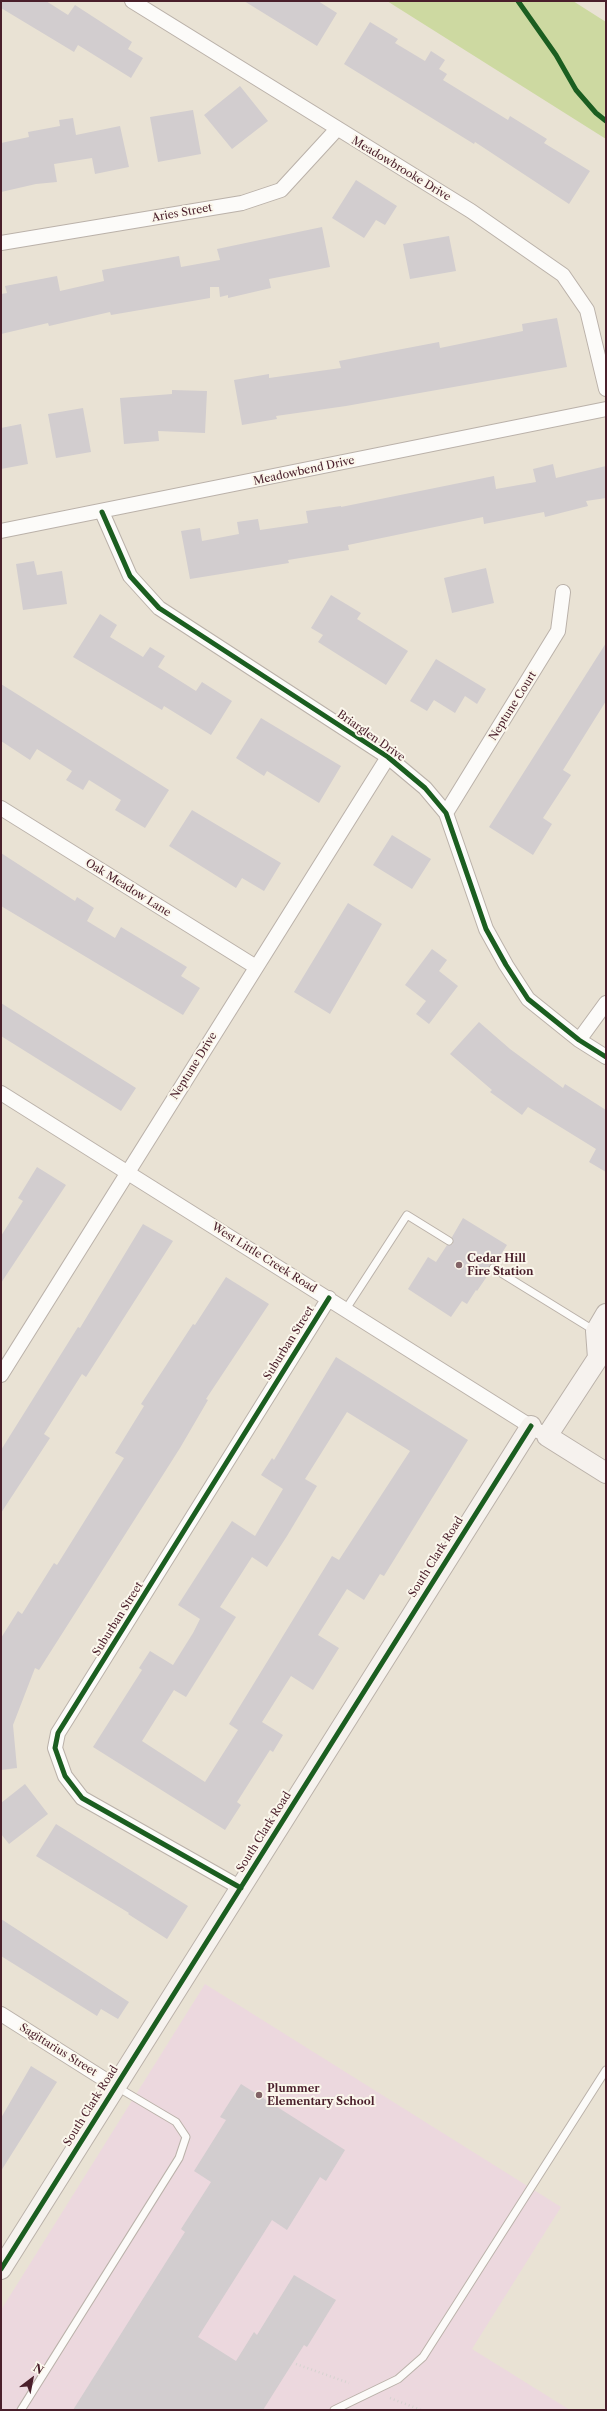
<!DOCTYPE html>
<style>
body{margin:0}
#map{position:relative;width:607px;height:2411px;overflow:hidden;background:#e9e2d4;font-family:"Libre Caslon Text",serif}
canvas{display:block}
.frame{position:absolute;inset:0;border:2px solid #4a1f2b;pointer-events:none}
.north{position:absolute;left:12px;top:2359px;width:40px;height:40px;-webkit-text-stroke:3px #fbf7ec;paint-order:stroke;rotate:32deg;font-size:11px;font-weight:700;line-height:16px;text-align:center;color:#4a1f2b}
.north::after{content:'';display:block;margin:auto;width:14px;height:18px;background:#4a1f2b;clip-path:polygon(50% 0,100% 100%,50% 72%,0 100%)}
</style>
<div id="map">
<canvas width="607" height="2411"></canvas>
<div class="frame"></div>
<div class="north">N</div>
</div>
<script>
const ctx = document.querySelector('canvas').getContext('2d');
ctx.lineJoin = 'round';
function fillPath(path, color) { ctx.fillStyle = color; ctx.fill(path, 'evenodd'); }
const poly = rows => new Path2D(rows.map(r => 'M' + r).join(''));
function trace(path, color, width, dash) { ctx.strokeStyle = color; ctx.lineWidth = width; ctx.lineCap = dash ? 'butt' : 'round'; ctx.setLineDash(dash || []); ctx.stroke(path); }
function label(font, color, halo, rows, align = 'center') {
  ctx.font = font + ' "Libre Caslon Text",serif'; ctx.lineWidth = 4; ctx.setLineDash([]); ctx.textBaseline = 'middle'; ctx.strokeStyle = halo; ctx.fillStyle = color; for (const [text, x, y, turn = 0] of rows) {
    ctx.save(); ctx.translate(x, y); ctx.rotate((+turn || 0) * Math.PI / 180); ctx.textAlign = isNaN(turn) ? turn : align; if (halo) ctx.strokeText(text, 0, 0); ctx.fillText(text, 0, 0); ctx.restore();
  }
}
fillPath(poly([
 [205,1984,561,2207,472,2349,570,2410,1,2410,1,2310]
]), '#ecd8de');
fillPath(poly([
 [387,1,573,1,606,22,606,113,604,116,606,117,606,139]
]), '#cdd9a1');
fillPath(poly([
 [1,1,46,1,68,15,75,5,132,42,128,49,143,58,131,78,78,45,74,52,1,8],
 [244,1,318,1,337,13,317,46],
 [370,22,398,39,395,43,425,61,431,51,445,60,439,69,447,74,443,80,508,120,510,116,547,139,544,143,590,171,569,204,475,142,474,144,344,64],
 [240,86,268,121,232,149,204,115],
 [193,110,201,154,158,162,150,117],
 [73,118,76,135,120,126,129,167,95,174,92,158,54,164,57,182,36,184,1,192,1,143,29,137,28,132,60,126,59,120],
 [356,180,397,206,385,225,376,220,364,238,332,218],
 [322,227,330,267,269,279,271,288,228,298,228,295,220,297,219,287,210,287,210,298,111,315,110,312,49,326,48,323,1,334,1,294,7,293,5,286,57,276,60,291,104,281,102,270,179,256,181,267,220,260,217,249],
 [449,236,456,271,410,279,403,244],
 [557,318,567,367,346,406,276,416,277,419,242,425,234,380,269,374,269,378,341,368,339,361,439,342,440,348,523,331,522,324],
 [172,390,207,391,205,433,158,431,159,441,124,444,120,398,172,394],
 [83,408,91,452,56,458,48,414],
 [21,424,28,464,1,469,1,428],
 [553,464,556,478,606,466,606,498,586,501,588,506,545,517,544,512,484,524,483,517,348,545,349,550,288,560,289,563,190,579,181,531,200,528,202,541,239,534,237,522,258,519,260,530,308,523,306,511,341,506,341,507,494,476,496,489,536,482,533,469],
 [34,561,37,575,62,571,67,604,23,610,16,564],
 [486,568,494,603,452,613,444,578],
 [331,595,361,613,357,619,408,651,386,685,318,642,323,635,311,628],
 [100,614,117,625,110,637,143,657,150,647,165,656,158,667,196,691,202,682,232,701,211,735,164,706,162,710,73,657],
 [606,643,606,701,563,770,571,775,543,818,552,824,533,855,489,827],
 [436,659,486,689,477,704,465,696,455,713,434,700,427,711,410,701],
 [1,684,169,790,145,828,115,810,121,800,89,780,83,790,66,780,72,771,37,749,30,760,1,741],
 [261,718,341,766,319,803,267,771,264,776,236,758],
 [192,810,281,863,264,891,242,878,236,888,169,846],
 [392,835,431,859,412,889,373,865],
 [1,853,75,901,77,897,94,908,87,921,115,938,121,927,187,967,181,976,200,988,183,1015,1,906],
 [348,903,382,924,330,1014,294,992],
 [432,949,447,960,439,971,458,986,429,1024,416,1014,426,1001,405,985],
 [1,1003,136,1088,121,1111,1,1036],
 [479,1022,510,1049,563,1088,565,1084,606,1110,606,1172,589,1162,596,1149,528,1107,522,1115,490,1092,492,1090,450,1054],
 [37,1167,66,1185,1,1283,1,1236,23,1201,18,1198],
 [463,1218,507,1245,495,1264,489,1265,490,1272,477,1291,476,1290,467,1304,462,1301,451,1317,408,1289,428,1257,436,1262,447,1245,453,1244,452,1237],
 [143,1224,173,1241,86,1377,82,1374,44,1434,50,1438,1,1513,1,1450,78,1327,80,1328],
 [226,1277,269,1304,206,1399,208,1400,180,1448,39,1670,35,1668,13,1725,17,1768,1,1770,1,1638,18,1611,22,1614,54,1563,57,1565,124,1458,115,1453,144,1406,141,1404,193,1324,195,1325],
 [336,1357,468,1440,384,1576,380,1574,364,1600,347,1589,318,1635,339,1648,313,1690,291,1676,262,1722,283,1735,273,1752,270,1750,237,1802,241,1805,225,1830,93,1747,142,1670,139,1668,150,1651,173,1665,193,1633,200,1619,178,1605,232,1521,255,1536,283,1489,261,1475,272,1458,274,1460],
 [347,1412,410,1451,339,1560,332,1556,313,1587,229,1724,238,1730,205,1782,142,1741,174,1690,186,1697,236,1617,220,1607,252,1557,267,1567,287,1536,317,1486,305,1479],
 [25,1784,48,1814,9,1844,1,1834,1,1803],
 [56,1824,188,1906,167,1939,128,1914,129,1913,36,1856],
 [1,1919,129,2002,118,2019,101,2009,97,2016,1,1956],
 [31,2066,57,2082,1,2171,1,2118],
 [241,2084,345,2150,326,2181,320,2177,287,2230,272,2220,198,2337,236,2361,254,2332,257,2335,294,2275,336,2300,307,2347,304,2345,263,2410,73,2410,185,2232,181,2229,211,2182,194,2171,226,2120,220,2117]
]), '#d2cdcf');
const lane = poly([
 [493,1268,595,1331],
 [346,1309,407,1215,449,1241],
 [21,2410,179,2158,186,2137,176,2122,117,2087],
 [334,2410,398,2379,423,2357,606,2070]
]);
const street = poly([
 [132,1,471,211,563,275,587,310,606,389],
 [1,243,242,203,281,190,337,129],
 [102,512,130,576,159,608,388,757,425,788,446,813,486,929,506,965,528,999,579,1040,606,1057],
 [1,531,606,409],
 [1,808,256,967],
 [446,813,558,631,563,592],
 [579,1040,606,1003],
 [1,1093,538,1431],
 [1,1375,388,757],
 [241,1888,82,1798,65,1776,55,1748,58,1733,329,1298],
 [1,2014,115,2086]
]);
const secondary = poly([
 [606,1354,598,1358,547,1436,606,1473],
 [598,1358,596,1331,606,1314],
 [1,2269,531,1426]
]);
trace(lane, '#bab1a9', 9);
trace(street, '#bab1a9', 16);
trace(secondary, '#bab1a9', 22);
trace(poly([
 [296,2364,349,2383],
 [390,2398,421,2410]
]), '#d6d3d0', 2.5, [1, 3]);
trace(lane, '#fcfbf9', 7);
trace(street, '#fcfbf9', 14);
trace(secondary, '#f6f2ee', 20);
trace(poly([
 [518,1,556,55,576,90,596,113,606,121],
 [102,512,130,576,159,608,388,757,425,788,446,813,486,929,506,965,528,999,579,1040,606,1057],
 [241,1888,82,1798,65,1776,55,1748,58,1733,329,1298],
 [1,2269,531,1426]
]), '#1b5e20', 5);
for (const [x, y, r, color] of [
 [459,1265,4,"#826366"],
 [259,2095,4,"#826366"]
]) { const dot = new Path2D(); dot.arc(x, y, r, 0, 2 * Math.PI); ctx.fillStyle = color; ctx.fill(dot); trace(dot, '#fbf7ec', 1.5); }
label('11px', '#4a1f2b', '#fbf7ec', [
 ["Meadowbrooke Drive",401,169,31],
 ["Aries Street",182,213,-10],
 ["Meadowbend Drive",304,471,-12],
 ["Neptune Court",513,706,-58],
 ["Briarglen Drive",371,736,35],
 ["Oak Meadow Lane",128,888,32],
 ["Neptune Drive",194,1066,-58],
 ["West Little Creek Road",264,1258,32],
 ["Suburban Street",289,1343,-58],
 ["South Clark Road",436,1557,-58],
 ["Suburban Street",118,1619,-58],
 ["South Clark Road",264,1832,-58],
 ["Sagittarius Street",58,2050,32],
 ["South Clark Road",91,2106,-58]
]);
label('bold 11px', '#4a1f2b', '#fbf7ec', [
 ["Cedar Hill",467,1259],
 ["Fire Station",467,1272],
 ["Plummer",267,2089],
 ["Elementary School",267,2102]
], 'left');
</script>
